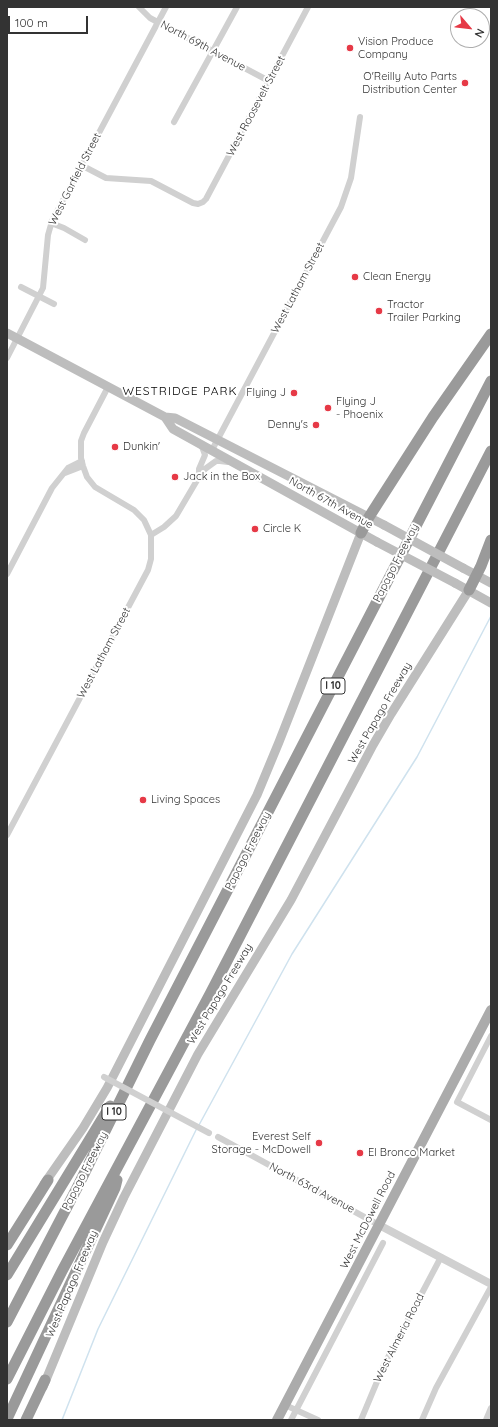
<!DOCTYPE html>
<style>
body{margin:0}
#map{position:relative;width:498px;height:1427px;overflow:hidden;background:#fff;font-family:Quicksand,sans-serif}
canvas{display:block}
.frame{position:absolute;inset:0;border:8px solid #333;pointer-events:none}
.north{position:absolute;left:450px;top:8px;width:40px;height:40px;box-sizing:border-box;background:#fff;border:1px solid #adadad;border-radius:50%;rotate:118deg;font-size:11px;font-weight:700;line-height:16px;text-align:center;color:#333}
.north::after{content:'';display:block;margin:auto;width:14px;height:18px;background:#e63946;clip-path:polygon(50% 0,100% 100%,50% 72%,0 100%)}
.scale{position:absolute;left:8px;top:16px;width:80px;height:18px;box-sizing:border-box;border:2px solid #333;border-top:0;padding-left:5px;font-size:12px;line-height:14px;white-space:nowrap;color:#333;-webkit-text-stroke:3px #fff;paint-order:stroke}
</style>
<div id="map">
<canvas width="498" height="1427"></canvas>
<div class="frame"></div>
<div class="north">N</div>
<div class="scale">100 m</div>
</div>
<script>
const ctx = document.querySelector('canvas').getContext('2d');
ctx.lineJoin = 'round';
const poly = rows => new Path2D(rows.map(r => 'M' + r).join(''));
function trace(path, color, width, dash) { ctx.strokeStyle = color; ctx.lineWidth = width; ctx.lineCap = dash ? 'butt' : 'round'; ctx.setLineDash(dash || []); ctx.stroke(path); }
function label(font, color, halo, rows, align = 'center') {
  ctx.font = font + ' Quicksand,sans-serif'; ctx.lineWidth = 4; ctx.setLineDash([]); ctx.textBaseline = 'middle'; ctx.strokeStyle = halo; ctx.fillStyle = color; for (const [text, x, y, turn = 0] of rows) {
    ctx.save(); ctx.translate(x, y); ctx.rotate((+turn || 0) * Math.PI / 180); ctx.textAlign = isNaN(turn) ? turn : align; if (halo) ctx.strokeText(text, 0, 0); ctx.fillText(text, 0, 0); ctx.restore();
  }
}
trace(poly([
 [199,1125,292,954,417,757,491,616],
 [62,1420,98,1329,197,1128]
]), '#cfe2ee', 1.5);
trace(poly([
 [139,7,150,18,269,81],
 [174,122,237,7],
 [81,165,106,178,151,181,193,203,198,204,203,202,206,199,308,7],
 [51,223,64,228,85,240],
 [21,287,54,304],
 [7,358,43,288,48,235,52,221,166,7],
 [212,450,341,207,351,178,360,117],
 [65,473,83,466],
 [199,477,199,469,205,455,201,444],
 [151,535,164,527,176,516,199,477,205,469,216,461,220,461,228,462],
 [7,574,52,488,68,468,82,461],
 [7,835,148,570,151,559,151,535,144,520,134,510,95,487,87,477,83,466,81,458,81,441,84,433,108,387],
 [491,1036,457,1102,491,1120],
 [218,1137,379,1225],
 [285,1405,318,1420],
 [291,1420,383,1243],
 [361,1420,384,1365,441,1257],
 [422,1420,436,1388,491,1287],
 [486,1420,491,1408]
]), '#d0d0d0', 6);
trace(poly([
 [379,1225,491,1284]
]), '#d0d0d0', 8);
trace(poly([
 [7,333,165,417,175,418,384,525],
 [165,417,173,429,377,542],
 [463,568,491,583],
 [455,583,491,603],
 [44,1184,83,1128,107,1088,257,795,279,742,361,533],
 [43,1387,103,1242,124,1197,198,1054,291,900,373,745,391,714,469,590]
]), '#bdbdbd', 9);
trace(poly([
 [277,1420,491,1010]
]), '#ababab', 10);
trace(poly([
 [361,533,369,517,433,417,491,334],
 [469,590,481,566,491,540],
 [7,1245,48,1180],
 [7,1275,110,1106],
 [7,1322,79,1184,150,1040,491,381],
 [7,1379,62,1271,210,994,491,451],
 [7,1419,115,1188,117,1180],
 [26,1420,45,1380]
]), '#9a9a9a', 11);
trace(poly([
 [104,1077,209,1133]
]), '#d0d0d0', 6);
trace(poly([
 [384,525,463,568],
 [377,542,455,583]
]), '#bdbdbd', 9);
for (const [x, y, r, color] of [
 [350,48,4,"#e63946"],
 [465,83,4,"#e63946"],
 [355,277,4,"#e63946"],
 [379,311,4,"#e63946"],
 [294,393,4,"#e63946"],
 [328,408,4,"#e63946"],
 [316,425,4,"#e63946"],
 [115,447,4,"#e63946"],
 [175,477,4,"#e63946"],
 [255,529,4,"#e63946"],
 [143,800,4,"#e63946"],
 [319,1143,4,"#e63946"],
 [360,1153,4,"#e63946"]
]) { const dot = new Path2D(); dot.arc(x, y, r, 0, 2 * Math.PI); ctx.fillStyle = color; ctx.fill(dot); trace(dot, '#fff', 1.5); }
for (const [x, y, w] of [
 [333,686,24],
 [114,1112,24]
]) { const box = new Path2D(); box.roundRect(x - w / 2, y - 8, w, 16, 3); ctx.fillStyle = '#fff'; ctx.fill(box); trace(box, '#333', 1); }
label('bold 10px', '#333', null, [
 ["I 10",333,686],
 ["I 10",114,1112]
]);
label('11px', '#333', '#fff', [
 ["Vision Produce",358,42],
 ["Company",358,55],
 ["O'Reilly Auto Parts",457,77,"right"],
 ["Distribution Center",457,90,"right"],
 ["Clean Energy",363,277],
 ["Tractor",387,305],
 ["Trailer Parking",387,318],
 ["Flying J",286,393,"right"],
 ["Flying J",336,402],
 ["- Phoenix",336,415],
 ["Denny's",308,425,"right"],
 ["Dunkin'",123,447],
 ["Jack in the Box",183,477],
 ["Circle K",263,529],
 ["Living Spaces",151,800],
 ["Everest Self",311,1137,"right"],
 ["Storage - McDowell",311,1150,"right"],
 ["El Bronco Market",368,1153]
], 'left');
label('11px', '#333', '#fff', [
 ["North 69th Avenue",203,46,28],
 ["West Roosevelt Street",256,106,-62],
 ["West Garfield Street",75,179,-63],
 ["West Latham Street",298,288,-62],
 ["North 67th Avenue",331,503,29],
 ["Papago Freeway",396,563,-63],
 ["West Latham Street",104,653,-62],
 ["West Papago Freeway",380,713,-60],
 ["Papago Freeway",248,851,-63],
 ["West Papago Freeway",220,994,-59],
 ["Papago Freeway",85,1171,-63],
 ["North 63rd Avenue",312,1188,28],
 ["West McDowell Road",368,1220,-63],
 ["West Papago Freeway",72,1284,-67],
 ["West Almeria Road",399,1338,-63]
]);
ctx.letterSpacing = '1px';
label('12px', '#000', '#fff', [
 ["WESTRIDGE PARK",180,391]
]);
ctx.letterSpacing = '0px';
</script>
